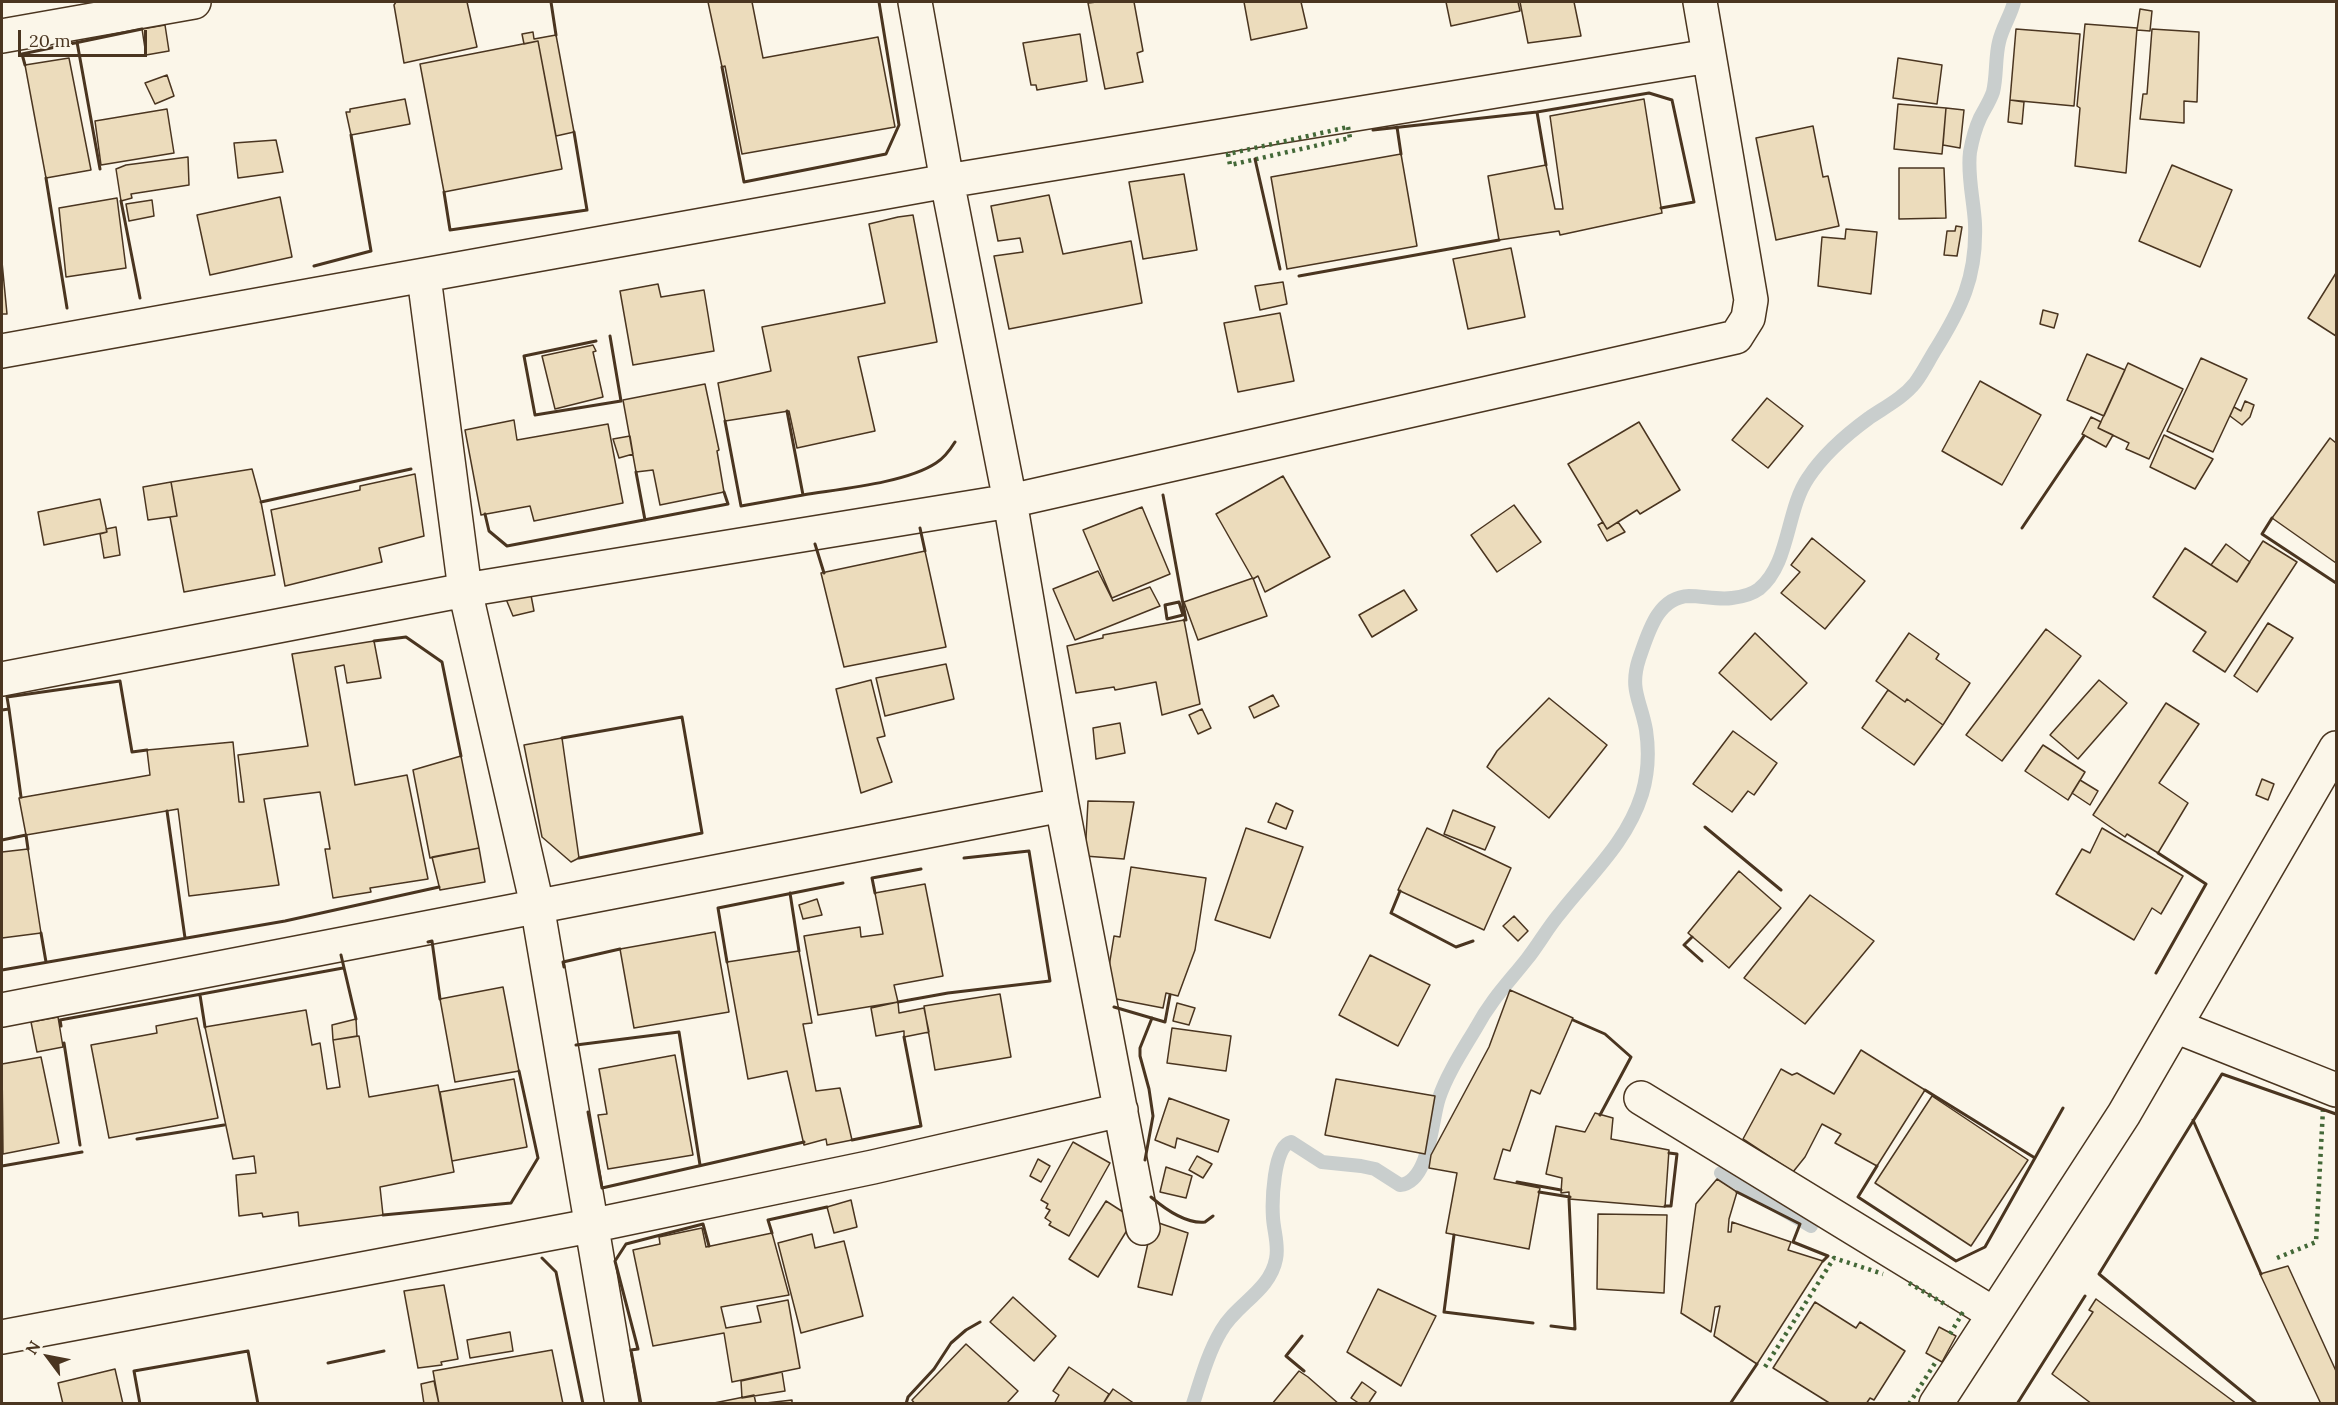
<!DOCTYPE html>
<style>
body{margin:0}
#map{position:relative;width:2338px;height:1405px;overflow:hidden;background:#fbf6e9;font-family:Lora,serif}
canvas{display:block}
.frame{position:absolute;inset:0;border:3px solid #4a3520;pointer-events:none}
.north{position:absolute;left:18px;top:1327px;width:60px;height:60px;-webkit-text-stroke:4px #fbf6e9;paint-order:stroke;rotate:302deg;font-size:16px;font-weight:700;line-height:24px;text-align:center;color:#4a3520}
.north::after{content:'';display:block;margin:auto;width:21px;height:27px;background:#4a3520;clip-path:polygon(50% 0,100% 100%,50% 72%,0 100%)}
.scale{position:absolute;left:18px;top:30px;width:129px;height:27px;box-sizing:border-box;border:3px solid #4a3520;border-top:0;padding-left:8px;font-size:18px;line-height:21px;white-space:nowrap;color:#4a3520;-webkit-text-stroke:4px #fbf6e9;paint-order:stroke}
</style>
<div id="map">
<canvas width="2338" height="1405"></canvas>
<div class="frame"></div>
<div class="north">N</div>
<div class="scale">20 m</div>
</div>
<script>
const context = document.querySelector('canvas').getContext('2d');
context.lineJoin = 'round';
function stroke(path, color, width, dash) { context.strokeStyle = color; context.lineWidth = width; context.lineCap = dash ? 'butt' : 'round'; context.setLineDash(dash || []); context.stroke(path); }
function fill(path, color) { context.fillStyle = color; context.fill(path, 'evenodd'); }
stroke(new Path2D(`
 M1721,1173l90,53
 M1193,1404c8,-25 15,-51 28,-73 15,-27 49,-40 55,-72 3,-13 -2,-27 -3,-41 -1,-15 0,-72 18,-76l31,20 39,4 14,3 25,16c30,-3 31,-64 39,-87 8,-24 24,-48 37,-70 15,-28 32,-45 51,-69 12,-15 21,-32 34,-47 30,-38 66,-70 81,-118 6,-20 7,-44 4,-64 -5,-29 -17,-40 -7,-71 9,-25 18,-62 50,-63 14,0 29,4 43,2 10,-1 19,-3 27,-9 31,-25 27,-79 49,-111 15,-23 39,-44 61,-60 16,-11 34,-20 46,-35 7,-9 13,-21 19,-31 27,-43 43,-75 41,-128 -1,-23 -8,-48 -5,-72 2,-11 5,-23 10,-34 4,-8 10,-17 13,-26 4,-16 2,-34 6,-50 3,-14 12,-27 15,-40`), '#c9cecd', 14);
const building = new Path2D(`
 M396,2h71l10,45 -73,16 -10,-58z
 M708,2h44l11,56 115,-21 17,90 -153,27 -17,-88 -3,1z
 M1097,2h37l9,49 -6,2 6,29 -38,7 -17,-86z
 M1244,2h57l6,26 -56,12z
 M1446,2h72l2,9 -69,15z
 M1520,2h54l7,34 -53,7z
 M2140,9l12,2 -2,20 -13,-1z
 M2085,24l52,4 -11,145 -51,-7 5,-58 -3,-2z
 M165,25l4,26 -23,4 -4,-26z
 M2016,29l64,5 -6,72 -64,-6z
 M2152,29l47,3 -2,70 -13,-1v22l-44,-4 3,-25h4z
 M533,32l1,7 22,-4 18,97 -18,4 -18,-95 -14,3 -2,-10z
 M1080,34l7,47 -50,9 -1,-5h-5l-8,-42z
 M538,41l24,128 -118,23 -24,-128z
 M69,58l22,112 -45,8 -21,-113z
 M1898,58l44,7 -5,39 -44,-6z
 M167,75l7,21 -19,8 -10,-21z
 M405,99l5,25 -59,11 -5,-23h4v-3z
 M1644,99l18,114 -102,22 -1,-4 -60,9 -11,-64 58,-11 9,44h8l-13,-93z
 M2010,100l14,2 -2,22 -14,-2z
 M1898,104l48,4 -4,46 -48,-5z
 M1946,108l18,2 -4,38 -17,-3z
 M167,109l7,44 -73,12 -6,-44z
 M1813,126l10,51 5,-1 11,50 -63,14 -20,-102z
 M276,140l7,32 -45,6 -4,-35z
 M1401,154l16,92 -130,23 -16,-92z
 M188,157l1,28 -58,9 1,4 -11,3 -5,-32 10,-4z
 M2172,165l60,25 -32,77 -61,-26z
 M1899,168h45l2,50 -47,1z
 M1184,174l13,76 -54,9 -14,-77z
 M1049,195l14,59 68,-13 11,62 -133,26 -15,-73 29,-4 -3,-14 -22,3 -7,-35z
 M280,197l12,60 -82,18 -13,-60z
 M117,198l9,70 -60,9 -7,-69z
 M152,200l2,16 -25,5 -3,-17z
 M913,215l24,127 -79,15 17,74 -78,17 -8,-37 -64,10 -7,-38 53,-12 -9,-44 123,-24 -16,-79 29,-7z
 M1956,226l6,1 -5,29 -13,-1 3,-24h8z
 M1846,229l31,3 -6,62 -53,-8 4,-49 23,2z
 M1511,248l14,69 -57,12 -15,-70z
 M2,262l5,52h-5z
 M2336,273v63l-28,-18z
 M1283,282l4,22 -27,6 -5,-24z
 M658,284l3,13 43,-7 10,61 -81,14 -13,-74z
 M2043,310l15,4 -4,14 -14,-4z
 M1280,313l14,68 -56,11 -14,-69z
 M593,345l3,6 -3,1 10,45 -48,12 -13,-53z
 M2087,354l38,16 -21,46 -37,-16z
 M2201,358l46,21 -34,73 -46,-21z
 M2128,363l55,26 -34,70 -23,-10 3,-6 -31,-15z
 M1980,381l61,34 -39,70 -60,-34z
 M705,384l14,66 -2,1 7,41 -64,13 -7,-35 -17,2 -13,-72z
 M1767,398l36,28 -35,42 -36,-28z
 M2245,401l9,4 -4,12 -8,8 -12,-9 4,-9 7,4z
 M2091,417l10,5 -3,6 15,7 -7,12 -24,-13z
 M514,420l3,20 91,-16 15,79 -89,18 -4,-15 -49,9 -16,-85z
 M1639,422l41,68 -40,24 -3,-4 -30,19 -39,-65z
 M2164,435l49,24 -18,30 -45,-22z
 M630,436l3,18 -14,4 -6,-19z
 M2330,438l6,5v120l-64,-45z
 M252,469l9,33 14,73 -91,17 -14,-75 7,-1 -6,-34z
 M415,474l9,62 -45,12 3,14 -97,24 -14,-76 89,-20v-4z
 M1283,476l47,81 -65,35 -7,-16 -5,3 -37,-65z
 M171,482l6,34 -29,4 -5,-33z
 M100,499l7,33 -63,13 -6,-33z
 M1514,505l27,37 -44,30 -26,-37z
 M1142,507l28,67 -58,24 -29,-68z
 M1603,522l4,7 11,-7 7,10 -18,9 -9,-16z
 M116,527l4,28 -16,3 -4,-24 7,-2 -1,-3z
 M1812,538l53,43 -40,48 -44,-36 19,-21 -9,-7z
 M2263,541l34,21 -72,110 -32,-21 13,-19 -53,-35 32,-49 52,34z
 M2226,544l24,18 -13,20 -26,-17z
 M925,551l21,96 -102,20 -23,-94z
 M1098,571l15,30 37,-14 10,19 -85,34 -22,-51z
 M1253,578l14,38 -69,24 -14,-38z
 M530,590l4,21 -21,5 -7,-17z
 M1404,590l13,20 -45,27 -13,-22z
 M1184,620l16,84 -38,11 -6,-33 -41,8 -1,-3 -38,6 -9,-47 36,-8v-3z
 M2268,623l25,15 -36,54 -23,-16z
 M2046,629l35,27 -79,105 -36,-26z
 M1755,633l52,50 -36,37 -52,-47z
 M1909,633l30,21 -3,5 34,24 -27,42 -36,-26 -2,3 -29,-21z
 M374,641l7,37 -34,5 -3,-18 -9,2 20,118 52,-10 21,104 -58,9 1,4 -38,6 -8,-49h5l-10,-57 -56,7 15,86 -90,11 -11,-87 -152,26 -7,-37 131,-23 -3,-25 86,-8 6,60h5l-6,-47 70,-9 -16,-92z
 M946,664l8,35 -69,17 -9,-38z
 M871,680l14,56 -8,2 15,44 -31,11 -25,-104z
 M2099,680l28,23 -49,56 -28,-24z
 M1888,690l17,12 2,-3 36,26 -29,40 -52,-37z
 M1273,695l6,11 -25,12 -5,-11z
 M1549,698l58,47 -58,73 -62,-51 10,-16z
 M2166,703l33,21 -40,59 29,20 -30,50 -31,-19 -2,3 -32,-22z
 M1202,709l9,19 -13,6 -9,-19z
 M1120,723l5,30 -29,6 -3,-31z
 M1733,731l44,32 -23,32 -6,-4 -16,21 -39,-28z
 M562,738l17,120 -8,4 -29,-25 -18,-92z
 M2043,745l42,27 -17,28 -43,-29z
 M461,756l18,92 -49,10 -17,-88z
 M2262,779l12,5 -6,16 -12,-5z
 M2080,780l18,11 -8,14 -18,-12z
 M1088,801l46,1 -10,57 -39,-3z
 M1276,803l17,8 -7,18 -18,-7z
 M1453,810l42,17 -10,23 -41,-16z
 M1246,828l57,19 -33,91 -55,-18z
 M1427,828l84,40 -27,62 -86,-40z
 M2102,828l81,48 -22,38 -9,-6 -18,32 -78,-46 26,-45 8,4z
 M479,848l6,34 -45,8 -8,-33z
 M28,849l13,84 -39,5v-86z
 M1131,867l75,11 -11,72 -17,46 -12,-3 -3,15 -52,-10 -5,-13 8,-49 6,1z
 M1739,871l42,37 -52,60 -41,-35z
 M925,884l18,92 -49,9 4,17 -80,13 -14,-79 56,-9 1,10 22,-3 -8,-41z
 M1810,895l64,46 -69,83 -61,-46z
 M817,899l5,16 -19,4 -4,-14z
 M1514,916l14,15 -10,10 -15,-15z
 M715,932l14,80 -95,16 -14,-79z
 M799,951l13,72 -9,1 13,67 24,-3 12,52 -25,5 -1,-6 -22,6 -17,-74 -39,8 -21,-117z
 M1370,955l60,30 -32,61 -59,-31z
 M503,987l16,84 -64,11 -15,-83z
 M1510,990l63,28 -33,76 -9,-4 -21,61 -7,-2 -9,30 46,9 -11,61 -83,-16 11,-60 -28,-5 2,-13 58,-108z
 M1000,994l11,63 -76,13 -11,-64z
 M898,1002l1,11 25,-5 5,24 -25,5v-6l-28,5 -5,-28z
 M1177,1003l18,5 -6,17 -16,-4z
 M306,1010l6,35 8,-2 7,46 13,-2 -7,-47 26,-4 10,61 69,-12 16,87 -74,15 3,28 -84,11 -1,-14 -35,5 -1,-4 -23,3 -3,-41 20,-2 -2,-17 -21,3 -28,-132z
 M58,1017l5,30 -26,5 -6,-30z
 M197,1018l21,100 -109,20 -18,-93 66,-12 -1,-7z
 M356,1019l1,17 -24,4 -1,-15z
 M1172,1028l59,8 -5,35 -59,-8z
 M1861,1050l64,40 -48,76 -42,-23 6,-9 -19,-10 -17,33 -12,15 -50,-33 38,-70 11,6 5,-2 37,21z
 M675,1055l18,100 -85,14 -10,-54 9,-1 -8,-45z
 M41,1057l18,86 -56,11 -1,-90z
 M514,1079l13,68 -75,14 -12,-69z
 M1336,1079l99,17 -10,58 -100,-19z
 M1932,1096l96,64 -57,86 -96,-63z
 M1169,1098l60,22 -11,32 -41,-14 -2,10 -20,-8z
 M1595,1113l18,5 -2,21 58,11 -4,57 -96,-8v-7l-8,1 1,-15 -16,-4 10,-48 29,6z
 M1073,1142l37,21 -41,73 -20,-11 2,-3 -6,-4 5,-8 -4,-2 2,-4 -7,-4z
 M1197,1156l15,8 -9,14 -14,-8z
 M1038,1159l12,7 -9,16 -11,-6z
 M1166,1167l26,9 -6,22 -26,-6z
 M1717,1179l20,13 -8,27 -1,13h3l1,-10 59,20 -3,8 35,11 -66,103 -43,-28 6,-30 -5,1 -4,25 -30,-19 15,-109z
 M851,1200l6,27 -23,6 -7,-26z
 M1106,1201l28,18 -36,58 -29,-18z
 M1598,1214l69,1 -3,78 -67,-4z
 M1153,1221l35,12 -16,62 -34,-8z
 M702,1228l4,19 66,-14 17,62 -68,12 5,21 35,-6 -4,-16 31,-6 12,68 -68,14 -8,-49 -71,13 -20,-96 27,-6 -1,-7z
 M812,1234l3,14 29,-7 19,75 -62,17 -23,-90z
 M2288,1266l48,105v33h-15l-61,-130z
 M444,1285l14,74 -17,3 1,3 -24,3 -14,-77z
 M1378,1289l58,27 -35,70 -54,-34z
 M1013,1297l43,39 -22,25 -44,-39z
 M2096,1299l141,105h-145l-40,-30 41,-62 -4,-2z
 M1815,1302l41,26 4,-6 45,29 -31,49 -4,-2 -4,6h-35l-58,-36z
 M1939,1327l17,9 -14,26 -16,-9z
 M510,1332l3,19 -43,7 -3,-18z
 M966,1344l52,47 -12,13h-91l-3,-4z
 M552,1350l11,54h-124l-6,-33z
 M1069,1367l40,27 -6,10h-49l5,-9 -6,-4z
 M115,1369l8,35h-60l-5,-21z
 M1299,1371l9,6 31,27h-67z
 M782,1372l3,19 -43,7 -1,-17z
 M434,1381l5,23h-15l-3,-20z
 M1362,1382l14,10 -8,12h-8l-9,-6z
 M1113,1389l22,15h-32z
 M754,1395l2,9h-47z
 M792,1400v4h-35z`);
fill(building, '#ecdcbc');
stroke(building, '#4a3520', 1.5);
const minor = new Path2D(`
 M915,2l32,179 63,320 52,304 81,423
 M2,36l192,-34
 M424,277l41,313 72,315 85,499
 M2,351l945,-170 762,-125
 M2,679l463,-89 545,-89 726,-164 12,-19 3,-18 -51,-298
 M2,1010l1060,-205
 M2175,1026l161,64
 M1641,1098l353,216
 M2,1337l588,-111 283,-59 248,-57
 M1936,1404l188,-290 212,-366`);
stroke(minor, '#4a3520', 36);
stroke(minor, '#fbf6e9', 33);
stroke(new Path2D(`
 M1348,127l2,11 -120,27 -2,-11z
 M2277,1258l39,-16 7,-133
 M1909,1283l39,23
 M1950,1334l12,-20 -4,-2
 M1765,1367l69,-109 49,16
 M1909,1404l28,-44`), '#436837', 4.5, [3, 4.5]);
stroke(new Path2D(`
 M551,2l5,33
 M77,42l23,127
 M25,65l-3,-11 120,-25
 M722,67l22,115 142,-28 13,-29 -20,-123
 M1537,112l9,53
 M1397,127l4,27
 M1373,130l164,-18 112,-19 23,7 22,102 -33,6
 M1255,159l25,110
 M46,178l21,130
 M444,192l6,38 137,-20 -13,-78
 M121,201l19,97
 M314,266l57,-15 -20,-116
 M1299,276l200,-36
 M596,341l-72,15 11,59 86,-14 -11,-65
 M725,421l16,85 62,-11 -16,-84
 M636,472l9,48
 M803,495c36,-6 103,-12 133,-32 8,-5 14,-13 19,-21
 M1163,495l23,125h-2
 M261,502l150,-33
 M485,514l4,17 18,15 221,-42 -4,-12
 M2272,518l-10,16 74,49
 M920,528l5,23
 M2022,528l62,-92
 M815,544l9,29
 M1179,602l4,13 -16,4 -2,-14z
 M374,641l32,-4 36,25 19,94
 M9,709l-2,-12 113,-16 12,71 15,-2
 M2,710l7,-1 12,88
 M562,738l120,-21 20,116 -123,25
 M167,811l18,127
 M1705,827l76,63
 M2,840l24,-5 2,14
 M1400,891l-9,22 65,34 17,-6
 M790,893l9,58
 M875,893l-3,-15 49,-9
 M41,933l5,29
 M1692,937l-8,8 18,16
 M428,942l4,-1 8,58
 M341,955l15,64
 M727,962l-9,-54 125,-25
 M564,967l-1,-5 57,-13
 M2,970l283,-49 154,-34
 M2156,973l50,-89 -48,-31
 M200,995l5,32
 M898,1002l50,-9 102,-12 -21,-130 -65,7
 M1114,1007l51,15 5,-27
 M1573,1020l32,14 26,23 -31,58
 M61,1026l-1,-6 283,-52
 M64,1043l16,102
 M576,1045l103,-13 21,133
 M1925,1090l110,68
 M588,1112l14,76 202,-46
 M2193,1120l68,154
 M137,1139l87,-14
 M852,1140l69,-14 -17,-89
 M1145,1160l8,-44 -4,-27 -9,-33v-8l12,-30
 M2,1166l80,-14
 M1877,1166l-19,31 98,64 29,-14 78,-139
 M1517,1182l44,8
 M1539,1192l31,5
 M1737,1192l63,32 -7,18 35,14 -5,5
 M1151,1197c14,12 36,27 54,25l8,-6
 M1665,1206h6l6,-52 -8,-1
 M383,1215l128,-12 27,-45 -19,-87
 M772,1233l-4,-13 59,-13
 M1454,1235l-10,77 89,11
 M542,1258l14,14 27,132
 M1551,1326l24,3 -6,-130
 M1302,1336l-16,20 18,15
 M328,1363l56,-12
 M140,1404l-6,-33 114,-20 10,53
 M641,1404l-10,-54 7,-1 -23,-88 11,-17 77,-20 6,22
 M906,1404l2,-7 26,-28 17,-26 15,-13 14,-8
 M1730,1404l27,-40
 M2017,1404l68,-108
 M2257,1404l-158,-130 123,-200 114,40`), '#4a3520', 3);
</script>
